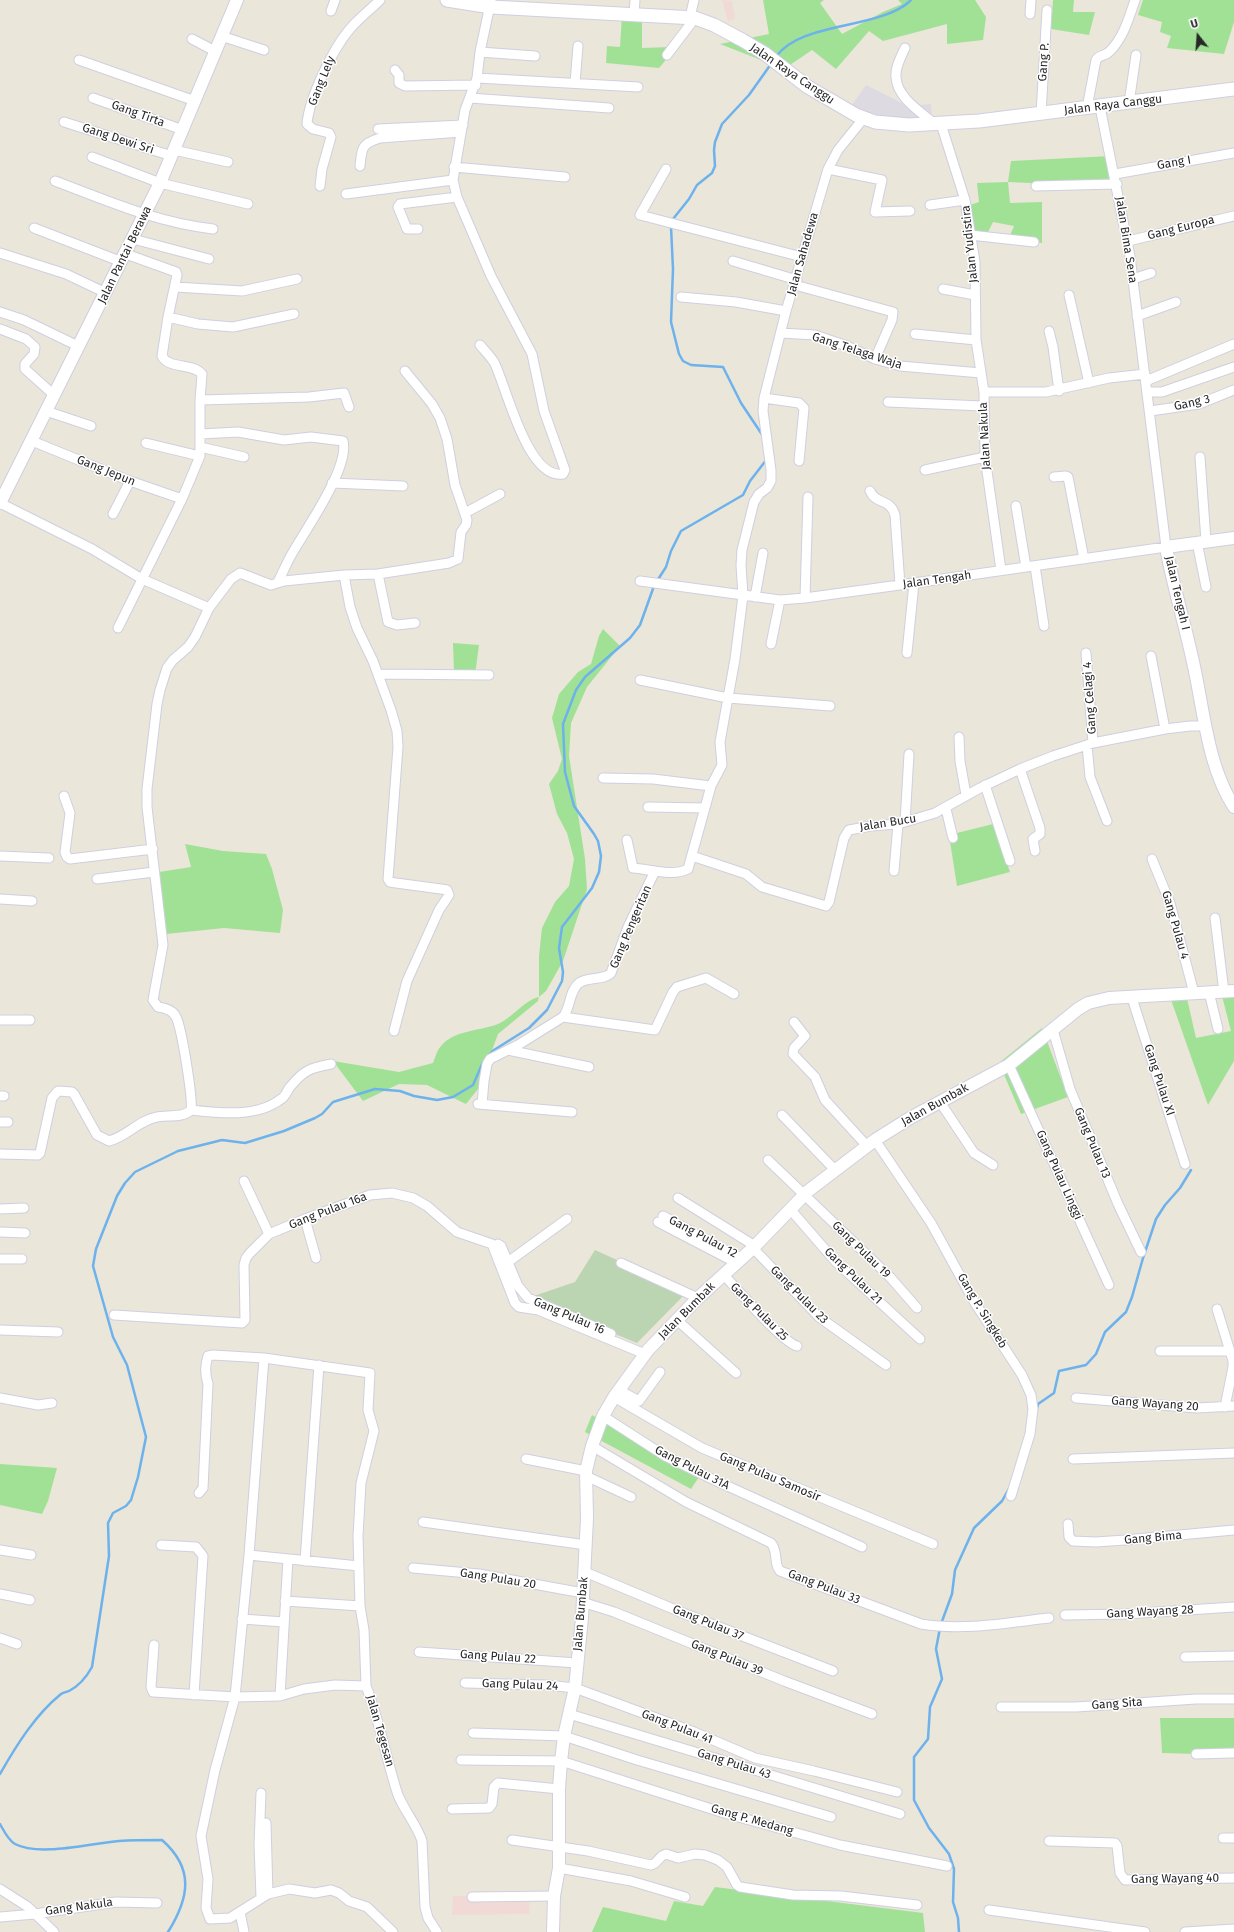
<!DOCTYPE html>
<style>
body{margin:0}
#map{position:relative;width:1234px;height:1932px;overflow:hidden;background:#eae6d9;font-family:"Fira Sans",sans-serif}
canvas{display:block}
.north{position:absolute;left:1178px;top:16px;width:40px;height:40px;-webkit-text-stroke:3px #fff;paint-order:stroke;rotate:343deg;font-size:11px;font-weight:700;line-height:16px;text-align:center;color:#282828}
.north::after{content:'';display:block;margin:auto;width:14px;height:18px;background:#282828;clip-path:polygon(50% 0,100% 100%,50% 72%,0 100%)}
</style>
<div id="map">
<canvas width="1234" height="1932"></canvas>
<div class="north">U</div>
</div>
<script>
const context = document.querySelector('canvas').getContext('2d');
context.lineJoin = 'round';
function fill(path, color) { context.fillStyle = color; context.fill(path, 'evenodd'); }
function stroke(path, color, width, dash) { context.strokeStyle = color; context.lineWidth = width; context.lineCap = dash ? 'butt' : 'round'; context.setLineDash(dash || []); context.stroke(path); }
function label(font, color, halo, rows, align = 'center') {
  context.font = font + ' "Fira Sans",sans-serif'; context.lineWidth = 3; context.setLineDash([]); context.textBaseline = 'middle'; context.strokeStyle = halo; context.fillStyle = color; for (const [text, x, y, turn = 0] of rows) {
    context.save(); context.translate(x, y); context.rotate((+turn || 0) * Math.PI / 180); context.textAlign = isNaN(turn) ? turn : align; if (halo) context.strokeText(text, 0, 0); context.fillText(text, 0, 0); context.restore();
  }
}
fill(new Path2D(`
 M866,85l42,21 23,-2 1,26 -87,-15z`), '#dedae2');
fill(new Path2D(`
 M722,0l10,1 3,18 -7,2z
 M453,1896h77l-1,18 -77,1z`), '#f1dad6');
fill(new Path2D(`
 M763,0h61l-4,3 22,31 41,-22 19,-8 -4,-4h77l11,17 -3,23 -36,4v-20l-64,17 -14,-10 -33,38 -24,-19 -28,19 -64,-25 49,-10z
 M1053,0h21l-1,12h22l-6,23 -38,-6z
 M1143,0h91v22l-10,32 -57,-6 4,-12 -11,-4 2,-10 -24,-7z
 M642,15v33l28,-1 -1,9 -10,12 -53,-5 1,-17 13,1 2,-31z
 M1111,156l6,31 -109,-5 2,21 32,-1v41l-34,-3 6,-14 -21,-4 -7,14h-15l-1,-31 9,-3 -2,-19 31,-1 3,-21z
 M603,629l17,17 -33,41 -16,36 -2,33 16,103 2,30 -24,72 -17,30 -7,6 -1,4 -40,33 -20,55 -12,15 -39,-19 -28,-1 -36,17 -30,-40 66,11 34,-9c2,-5 4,-13 8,-17 13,-16 39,-15 57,-22 14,-6 28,-25 41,-27v-41l3,-28 13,-26 14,-16 5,-27 -7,-26 -10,-19 -8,-30 9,-13 4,-12 -10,-41 7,-24 19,-22 13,-8 8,-28z
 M453,643l26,2 -4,30 -21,-3z
 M993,824l17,48 -53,14 -8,-51z
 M185,844l38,7 43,3 6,15 11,41 -3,23 -56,-5 -58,6 -13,-61 38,-6z
 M1234,990v71l-26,44 -39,-111h17l10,44 35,-7 -10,-39z
 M1042,1028l26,69 -47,17 -22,-51z
 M592,1415l107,62 -8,12 -106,-57z
 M0,1464l57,4 -9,33 -6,13 -42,-9z
 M1160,1718h74v37l-72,-2z
 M715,1887l208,26 2,19h-333l11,-25 63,14 8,-20 29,5z`), '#a1e196');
fill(new Path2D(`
 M595,1250l92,42 -50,51 -109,-45 47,-16z`), '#bbd4b1');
stroke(new Path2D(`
 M776,57c24,-36 105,-27 135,-57
 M763,436l-22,-33 -18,-36 -32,-2 -8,-4 -4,-7 -8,-32 2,-53 -2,-42 2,-8 16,-20 8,-14 15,-12 3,-7 -1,-16 1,-8 7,-18 27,-29 22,-31
 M657,581l9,-14 5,-16 10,-20 62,-36 7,-14 17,-22
 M489,1055l5,-5 35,-22 18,-18 15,-29 1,-9 -4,-24 3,-21 30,-39 7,-16 2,-16 -3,-15 -4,-7 -20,-28 -9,-34 -2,-48 13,-34 9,-13 45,-39 10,-13 14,-39
 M1037,1408l1,-4 16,-11 5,-22 27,-6 10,-11 9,-22 21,-20 6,-15 11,-39 13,-39 9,-14 15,-17 11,-18
 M941,1624l11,-30 3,-24 19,-42 28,-27 9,-16
 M940,1628l-4,21 6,30 -12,28 -2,32 -14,18v43l15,28 20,26 5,15 -1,33 5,16 1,14
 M0,1774c16,-28 35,-59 61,-80 3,-2 6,-2 8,-3 10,-5 18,-15 23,-24l17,-111 -1,-33 5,-10 13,-7 5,-6 7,-23 8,-40 -19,-72 -14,-28 -20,-71 3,-17 21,-53 8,-13 10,-11 43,-21 44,-11 23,3 39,-12 31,-13 7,-4 11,-12 42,-13 25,2 14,5 23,4 16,-3 20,-12 10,-23
 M0,1824c4,7 8,16 15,20 25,13 76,-1 104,-3 14,-1 29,-1 43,-1 33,29 27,58 6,92`), '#6db2ec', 2.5);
const minor = new Path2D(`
 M331,11l4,-11
 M634,14l1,-14
 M1030,14l1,-14
 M690,17l4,-17
 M221,36l43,14
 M192,39l23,12
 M905,48c-4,9 -10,19 -9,29 1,21 25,35 39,47
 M480,52l55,4
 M667,55l28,-37
 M79,60l116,41
 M395,70l4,5v8l6,3 71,-1
 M477,78l161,9
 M575,83l3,-37
 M93,98l90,32
 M470,98l139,10
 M1129,103l7,-48
 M1087,108l9,-48c3,-5 9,-4 13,-8 14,-13 20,-34 26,-52
 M1041,114l6,-104
 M64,122l108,34
 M941,124l24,76 10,62 1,78 8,52 1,65 16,113
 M378,129l85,-4
 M174,150l54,12
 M92,157l68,26 88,21
 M360,166c2,-18 1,-22 20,-28l81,-6
 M454,167l111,10
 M666,169l-26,46 162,42
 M828,169l54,11 -7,32 35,-1
 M1115,174l119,-21
 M55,181c53,20 100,41 158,48
 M320,186l2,-17 9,-32 -2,-4 -16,-4 -6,-5c2,-26 26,-75 42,-94 9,-11 21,-20 31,-30
 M1036,186l81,-2
 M346,194l107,-14
 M930,205l35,-5
 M34,228l88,34
 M418,229h-11l-9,-22 2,-3 57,-7
 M970,235l64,7
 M133,239l76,20
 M1128,241l106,-25
 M0,253l66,21 40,19
 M733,261l64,19
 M1133,279l18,-6
 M795,285l98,27 -1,8 -17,39
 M175,287l67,4 55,-12
 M943,289l32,6
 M1069,295l20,88
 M681,297l55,5 50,9
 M0,312l24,8 54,26
 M1137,316l39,-14
 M168,317l30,7 35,3 61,-13
 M0,329l26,10 9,8 -1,7 -9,10v5l29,26
 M1049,331l4,16 6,44
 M781,333l34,2 32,11 28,13 25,7 81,7
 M915,334l61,6
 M480,345c5,6 10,11 14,17 12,23 33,118 69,112l2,-4 -21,-59 -12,-57 -41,-78 -34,-79 -4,-17 12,-70 12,-32 3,-26 11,-52
 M1146,381l88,-37
 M984,392h62l63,-14 36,-4
 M1147,392h15l72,-25
 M764,398l35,5 5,5 -5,53
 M200,400l109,-3 35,-4 5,14
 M888,402l95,4
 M46,411l45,15
 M1150,411l49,-7 35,-14
 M200,434l38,-2 46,8 27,-3 32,4c7,26 -37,88 -50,111 -6,10 -10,20 -15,30
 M32,441l98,40 52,18
 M146,443l54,13
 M200,447l44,10
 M1200,457l6,84
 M925,470l60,-13
 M1054,477l12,-1 2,1 16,82
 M332,483l71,3
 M870,491c6,14 20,7 25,24l5,70
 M0,503l92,46 50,30 67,29
 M1016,506l10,61
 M465,513l35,-19
 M113,514l17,-33
 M1197,542l9,45
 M1035,566l9,60
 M378,574l10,48 9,3 18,-2
 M344,575l6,32 7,21 16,33 18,49 6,21 1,16 -10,132 2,3 6,1 45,6 6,1 2,5 -10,15 -32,71 -13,50
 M640,581l140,19 25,-2 109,-15 252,-36 -36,-291 -30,-149
 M755,597l8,-44
 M805,598l3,-101
 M118,628l64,-129 18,-43v-56l2,-26c-9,-11 -34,-5 -40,-18l6,-39 9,-42 -1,-3 -50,-18
 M771,644l9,-44
 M907,653l7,-70
 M1086,653l7,90
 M1151,656l14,73
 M379,674l110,1
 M640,680l88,18 102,8
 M959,737l1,24 6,34
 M1087,745l3,32 17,44
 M1020,769l20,59v6l-7,5 2,12
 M603,778l50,1 58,7
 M985,785l25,76
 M64,796l6,17 -5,39 2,5 3,2 83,-10
 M648,807l57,1
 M946,809l7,29
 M905,822l4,-68
 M627,840l6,28c16,1 40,9 55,1l23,-83 11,-21 -2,-23 15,-83 8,-63 -2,-31 1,-15 12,-48 5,-8 8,-6 4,-7v-11l-8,-59 1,-13 22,-87 42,-142 10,-19 25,-31
 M0,856l49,2
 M692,856l54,18 16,13 64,19 3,-4 15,-64 5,-8 22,-4 27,-2 37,-11 45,-25 40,-19 33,-13 40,-13 72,-14 25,-3h15
 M1152,859l18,44 24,90
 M894,871l4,-47
 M97,879l57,-7
 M0,899l32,2
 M1215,918l9,74
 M1209,992l9,37
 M1132,998l53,166
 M563,1017l92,13 18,-38 4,-5 29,-9 28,16
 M0,1020h30
 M794,1022l11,14 -11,12 -1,6 22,23 10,23 42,46
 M1053,1030l17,59 48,115 23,48
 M508,1050l81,17
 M1009,1065l100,220
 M0,1096h4
 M940,1102l34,51 19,12
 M478,1104l94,8
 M482,1104l2,-23 3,-17 3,-5 28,-14 45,-28c8,-10 6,-26 16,-34 10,-7 24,-2 32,-10l17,-46 27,-56
 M191,1110c2,-11 -9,-81 -15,-93 -3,-7 -11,-9 -18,-10l-5,-7 10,-55 -16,-138v-18l10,-85 3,-14 7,-22 6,-8 15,-13 7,-10 14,-29 22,-29 9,-6 31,12 13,-4 60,-6 34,-1 71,-11 9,-4 3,-27 5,-7 1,-5 -12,-35 -8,-46 -7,-21 -8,-14 -27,-33
 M191,1110c27,3 66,8 90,-11 4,-2 6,-8 9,-12 14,-17 20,-19 41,-23
 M782,1115l53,55
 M0,1122h8
 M875,1140l56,83 44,80 47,72 9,20 2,14 -3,25 -19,62
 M0,1154l38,1 2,-2 12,-55 6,-7 14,1 2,2 23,41 12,6c17,-4 30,-21 48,-24 9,-2 27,1 34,-7
 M768,1160l122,117 27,31
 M244,1181l25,53
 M678,1198l77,48
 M0,1209l24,-1
 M790,1209l46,53 84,77
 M663,1216l79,43
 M305,1219l11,39
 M658,1222l73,38
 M0,1232l25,1
 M498,1244l3,2 17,40 10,12 83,36
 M753,1248l66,69 67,48
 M0,1259h22
 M508,1262l59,-43
 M621,1263l77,35
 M724,1275c13,14 58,67 73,71
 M1217,1309l16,52v6l-8,40
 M114,1315l128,8 3,-3 -1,-55 2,-7 4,-5 19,-19 36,-15 65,-24 22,-2 21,5 14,8 30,26 35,12 23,59 4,4 19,3 107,44
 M677,1320l59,53
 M0,1330l58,2
 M1160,1351h69
 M264,1358l-15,197 -14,142 -20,73 -14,66 7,43 -2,29 4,11 20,-1 38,-24 21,-5 26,4 16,-3 8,3 10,8 18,6 26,25
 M619,1390l20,11 21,-29
 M614,1397l88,51 231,96
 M0,1398l38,7 14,-2
 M1076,1398l121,10 37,-2
 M603,1416l62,40 47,23 150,68
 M592,1446l94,56 85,41c8,9 2,21 9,28l141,53c43,7 85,-1 128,-6
 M526,1459l60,12
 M1073,1459l161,-6
 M586,1476l45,21
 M199,1493l4,-5 5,-104c-3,-9 -3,-19 0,-28l5,-1 51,3 106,15 -2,37 6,21 -13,52 -3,53 2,70 4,24 2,56
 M423,1522l163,23
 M1068,1524l1,13 4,4 23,1 29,-2 109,-10
 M161,1545l35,2 7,9 -9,139
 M0,1550l31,5
 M249,1555l110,11
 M305,1561l14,-196
 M413,1568l66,6 104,19
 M585,1572l98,41 150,58
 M0,1594l30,6
 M285,1601l75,5
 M582,1602l32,10 170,69 88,33
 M1065,1615l61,-1 108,-7
 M242,1619l42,3
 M0,1638l17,6
 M154,1645l-3,42 2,5 82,5 45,-1 24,-7 31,-4 31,1c14,35 20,73 32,109 7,17 19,30 24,46l3,66 3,11 9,14
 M419,1652l158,11
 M1185,1657l49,-1
 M465,1683l82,2 28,3 119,44 61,26 59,13 83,21
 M280,1696l8,-137
 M1001,1707h75l120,-8h38
 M569,1714l331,100
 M473,1733l91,3 73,24 194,57
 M1196,1754l38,-1
 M461,1760l100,1 163,52 116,32 107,21
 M261,1793l-2,52 2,52
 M452,1809l37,-1 3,-4 2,-17 4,-4 61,6
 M266,1823l2,71
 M1223,1838h11
 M512,1840l76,11 63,14c7,-1 7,-9 15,-11l12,4 17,-4 10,1 13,5 9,7 10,18 3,2 53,8 48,1 76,9
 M1049,1841l66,2 2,3 3,27 5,7 109,-2
 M559,1868l72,13 54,16
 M0,1889l28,18 26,25
 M472,1897l82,-1
 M989,1910l156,22
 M240,1912l4,20
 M0,1917l35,-3 81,-12 41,1
 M1185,1932l49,-3`);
const tertiary = new Path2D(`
 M0,503l160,-320 77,-183
 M1234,538l-68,9c7,39 19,77 27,115 11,48 14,103 41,145
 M553,1932l1,-36 5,-28v-79l2,-28 3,-25 11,-48 7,-70 5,-100 -1,-47 6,-25 11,-30 11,-19 34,-47 50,-52 55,-50 55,-57 67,-51 35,-22 99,-53 69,-56 10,-6 21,-5 125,-7`);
const secondary = new Path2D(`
 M447,0l44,7 204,11 19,7 28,15 22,13 44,34 48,28 19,7 34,3 70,-4 255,-32`);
stroke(minor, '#cfcfe1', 11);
stroke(tertiary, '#cfcfe1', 14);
stroke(secondary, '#cfcfe1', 15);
stroke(minor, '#fff', 9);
stroke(tertiary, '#fff', 12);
stroke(secondary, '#fff', 13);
label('12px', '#282828', '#fff', [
 ["Gang P.",1044,62,-86],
 ["Jalan Raya Canggu",792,74,34],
 ["Gang Lely",322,81,-68],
 ["Jalan Raya Canggu",1113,105,-7],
 ["Gang Tirta",138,114,20],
 ["Gang Dewi Sri",118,139,18],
 ["Gang I",1174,163,-10],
 ["Gang Europa",1181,228,-14],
 ["Jalan Bima Sena",1126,240,81],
 ["Jalan Yudistira",970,244,-96],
 ["Jalan Sahadewa",803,254,-74],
 ["Jalan Pantai Berawa",125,255,-64],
 ["Gang Telaga Waja",857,351,18],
 ["Gang 3",1192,403,-13],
 ["Jalan Nakula",985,436,-93],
 ["Gang Jepun",106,471,22],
 ["Jalan Tengah",937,580,-8],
 ["Jalan Tengah I",1177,593,77],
 ["Gang Celagi 4",1090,698,-94],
 ["Jalan Bucu",888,823,-9],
 ["Gang Pulau 4",1175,925,74],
 ["Gang Pengeritan",631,927,-67],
 ["Gang Pulau XI",1159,1080,72],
 ["Jalan Bumbak",935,1105,-29],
 ["Gang Pulau 13",1092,1143,67],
 ["Gang Pulau Linggi",1059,1175,66],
 ["Gang Pulau 16a",328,1211,-21],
 ["Gang Pulau 12",703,1237,28],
 ["Gang Pulau 19",861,1250,44],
 ["Gang Pulau 21",853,1276,44],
 ["Gang Pulau 23",799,1295,45],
 ["Jalan Bumbak",687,1311,-45],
 ["Gang P. Singkeb",982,1311,59],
 ["Gang Pulau 25",759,1312,45],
 ["Gang Pulau 16",569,1316,23],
 ["Gang Wayang 20",1155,1404,4],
 ["Gang Pulau 31A",692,1468,27],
 ["Gang Pulau Samosir",770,1477,23],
 ["Gang Bima",1153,1538,-5],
 ["Gang Pulau 20",498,1579,9],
 ["Gang Pulau 33",824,1587,21],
 ["Gang Wayang 28",1150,1612,-3],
 ["Jalan Bumbak",581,1614,-85],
 ["Gang Pulau 37",708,1623,22],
 ["Gang Pulau 22",498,1657,4],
 ["Gang Pulau 39",727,1658,22],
 ["Gang Pulau 24",520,1685,2],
 ["Gang Sita",1117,1704,-4],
 ["Gang Pulau 41",677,1727,21],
 ["Jalan Tegesan",380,1731,74],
 ["Gang Pulau 43",734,1764,17],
 ["Gang P. Medang",752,1820,16],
 ["Gang Wayang 40",1175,1879,-1],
 ["Gang Nakula",79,1907,-8]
]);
</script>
